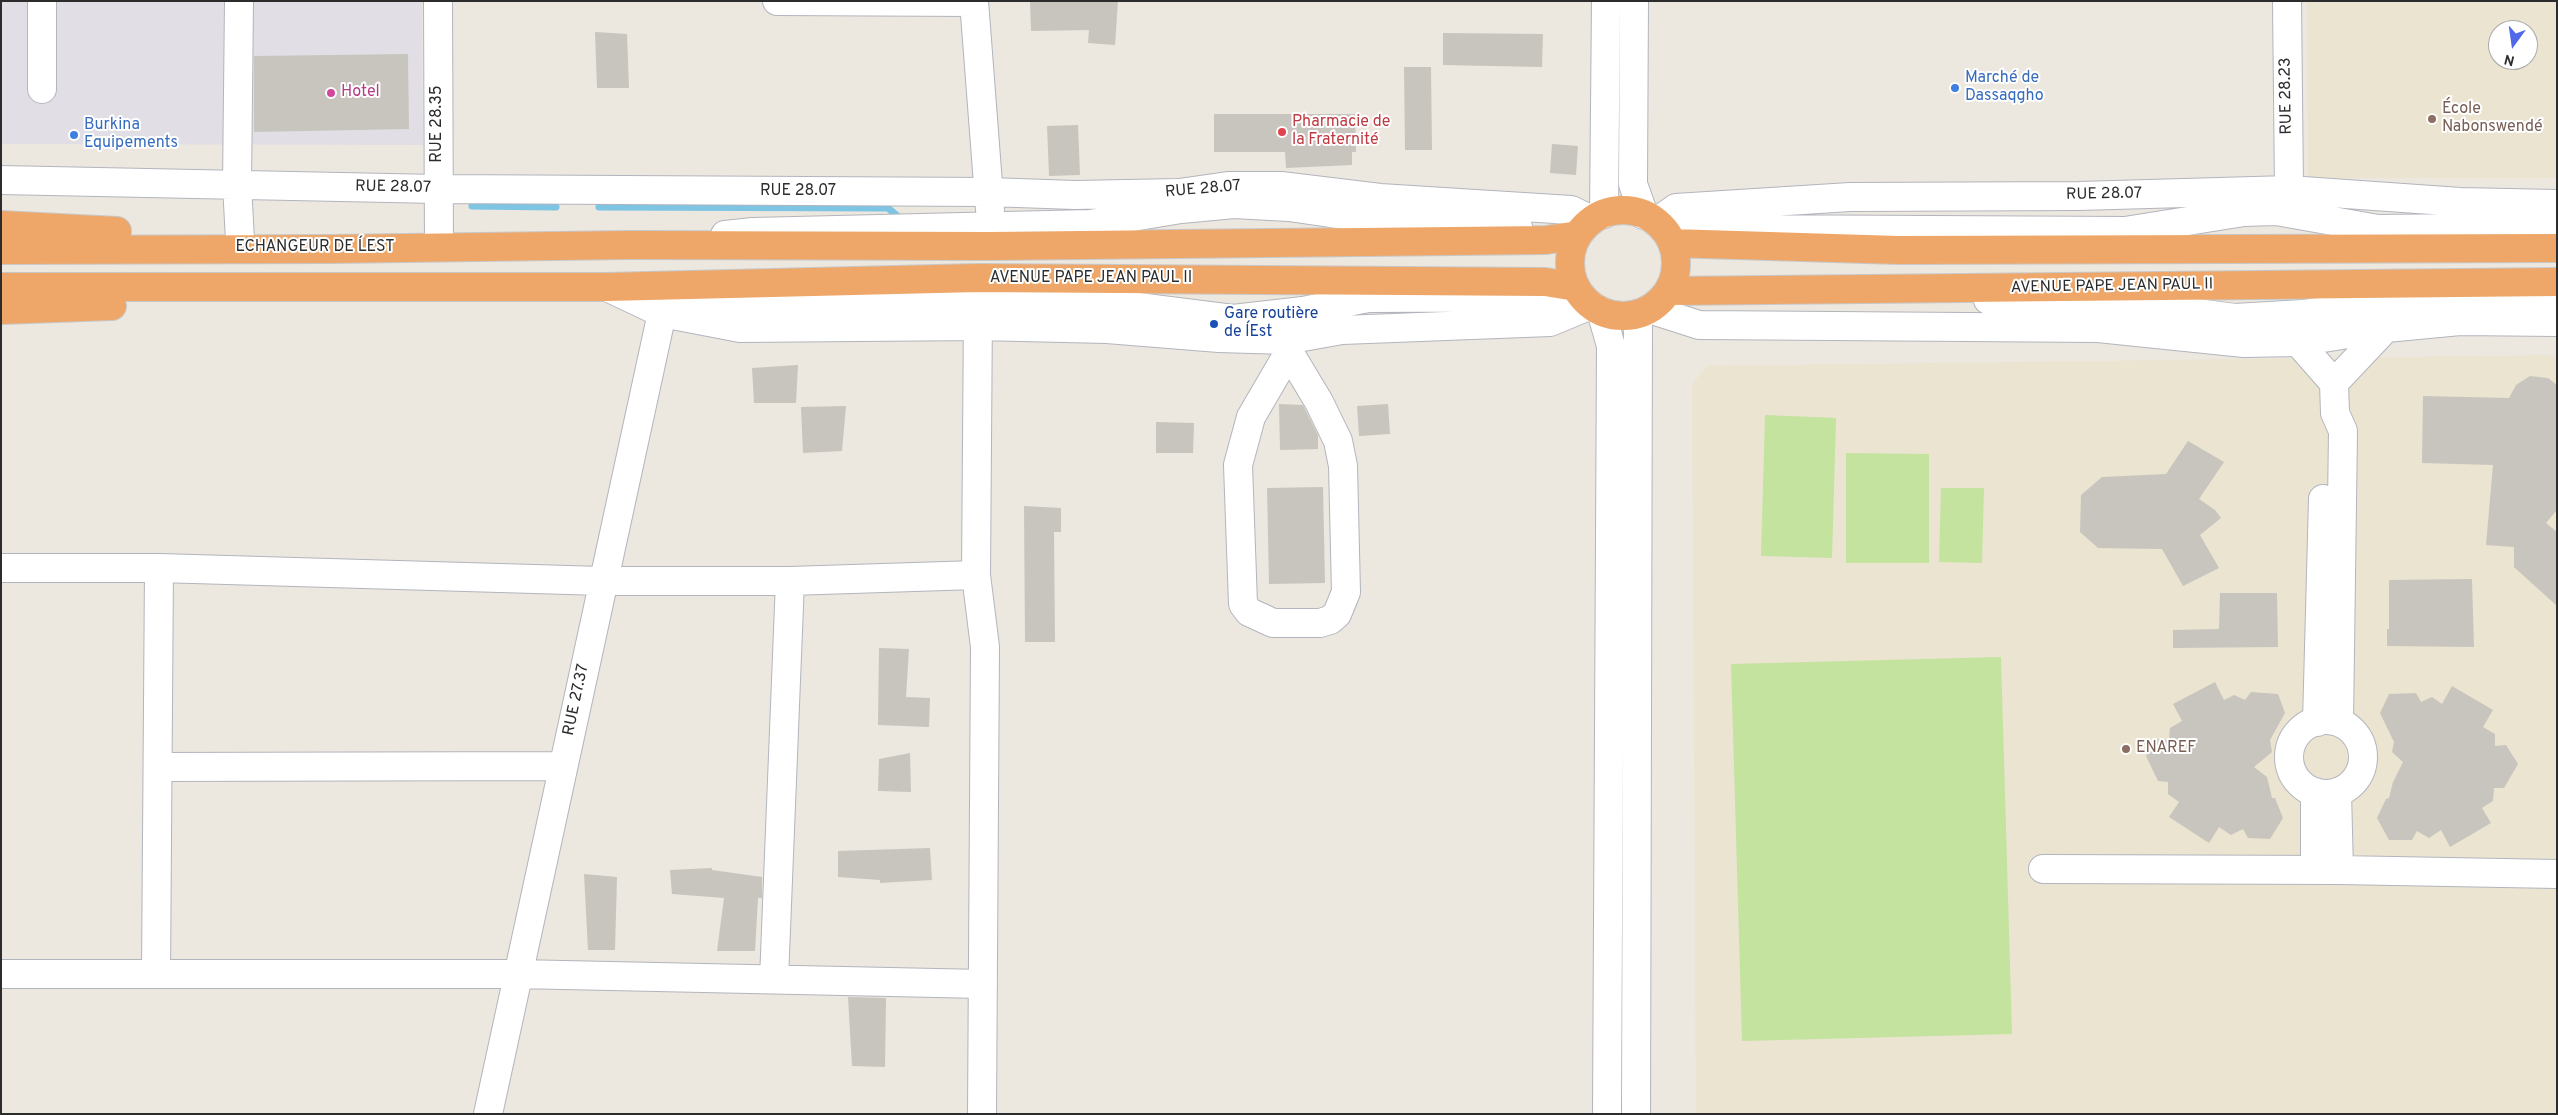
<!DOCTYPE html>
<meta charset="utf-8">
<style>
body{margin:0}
#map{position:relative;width:2558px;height:1115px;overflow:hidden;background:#ece7df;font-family:Overpass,sans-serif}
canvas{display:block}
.frame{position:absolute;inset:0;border:2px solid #2c2c2c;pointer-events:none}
.north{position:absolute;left:2488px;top:20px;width:50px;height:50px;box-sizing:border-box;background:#fff;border:1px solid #ababab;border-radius:50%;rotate:194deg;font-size:14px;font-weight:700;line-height:20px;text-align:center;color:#2c2c2c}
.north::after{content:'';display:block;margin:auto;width:18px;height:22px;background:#5168e8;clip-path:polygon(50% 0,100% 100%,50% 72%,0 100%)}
</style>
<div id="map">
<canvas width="2558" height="1115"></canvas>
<div class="frame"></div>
<div class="north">N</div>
</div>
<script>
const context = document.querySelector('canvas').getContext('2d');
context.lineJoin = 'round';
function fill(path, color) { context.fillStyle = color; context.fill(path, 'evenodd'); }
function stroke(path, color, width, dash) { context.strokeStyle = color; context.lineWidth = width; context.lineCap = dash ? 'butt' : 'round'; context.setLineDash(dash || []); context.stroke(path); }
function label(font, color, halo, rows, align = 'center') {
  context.font = font + ' Overpass,sans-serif'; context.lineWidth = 4; context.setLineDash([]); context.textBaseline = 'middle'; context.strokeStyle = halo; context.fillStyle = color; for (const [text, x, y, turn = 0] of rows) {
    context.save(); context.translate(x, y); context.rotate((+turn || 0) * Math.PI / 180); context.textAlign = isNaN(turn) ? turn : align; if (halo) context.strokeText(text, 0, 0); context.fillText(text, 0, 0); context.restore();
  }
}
fill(new Path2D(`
 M1,1h421l1,144 -422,-1z`), '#e1dfe5');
fill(new Path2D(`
 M2307,1h250v177h-249zM2498,30h30v30h-30z
 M2557,355v759h-861l-4,-730 15,-18z`), '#ebe4d1');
fill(new Path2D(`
 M1765,415l71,3 -4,140 -71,-2z
 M1846,453l83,1v109h-83z
 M1941,488h43l-2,75 -43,-1z
 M2001,657l11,377 -270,7 -11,-377z`), '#c3e39f');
stroke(new Path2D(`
 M472,206l84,1
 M599,207l289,1 15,13`), '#7ec4e3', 7);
fill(new Path2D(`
 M1030,1h88l-3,44 -27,-2 1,-13 -58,1z
 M595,32l32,2 2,54h-32z
 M1443,33l100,1 -1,33 -99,-2z
 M408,54l1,75 -155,3v-76z
 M1404,67h27l1,83h-27z
 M1214,114h141l1,38h-4v13l-66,3 -1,-16h-71z
 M1078,125l2,50 -31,1 -2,-50z
 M1552,144l26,2 -2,29 -26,-2z
 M798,365l-2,38h-42l-2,-35z
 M2530,376l18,2 9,7v125l-11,13 11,9v74l-43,-39v-20l-28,-2 7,-80 -71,-2 1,-67 86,2 7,-13z
 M1279,404l24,1 15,30v14l-38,1z
 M1388,404l2,30 -31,2 -2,-30z
 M846,406l-4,45 -39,2 -2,-46z
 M1156,422l38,1 -1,30h-37z
 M2188,441l36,21 -25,37 16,11 6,8 -21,17 19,33 -36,18 -21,-37 -64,-1 -18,-16 1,-37 21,-18 64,-3z
 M1323,487l2,96 -56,1 -2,-96z
 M1024,506l37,2v24h-7l1,110h-30z
 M2472,579l2,68 -87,-1v-17h2v-49z
 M2220,593h57l1,54 -105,1v-18l46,-1z
 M879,648l30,1 -3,48 24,1 -1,29 -51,-2z
 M2215,682l9,18 10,-5 11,5 6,-8 27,2 7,19 -15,27 2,12 -18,15 13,10 5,21h3l8,20 -13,21 -22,-1 -5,-9 -12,6 -12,-8 -10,16 -40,-26 10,-15 -11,-8v-12l-10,-1 -12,-25 12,-17 11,1 1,-12 12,-7 -9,-17z
 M2452,686l41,24 -10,17 12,7v12l11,-1 12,19 -14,24h-10l-1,13 -11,7 9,15 -41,24 -9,-17 -12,8 -12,-7 -5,9h-23l-12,-22 9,-19 3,-1 4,-16 10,-20 -11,-10 2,-10 -14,-29 9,-19 27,-1 5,9 11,-5 10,7z
 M910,753l1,39 -33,-1 1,-32z
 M930,848l2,32 -52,3v-3l-42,-3v-26z
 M712,868v2l50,7v21h-4l-3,53h-38l7,-53 -52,-4 -2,-24z
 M584,874l33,3 -2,73h-27z
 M848,997l38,1 -1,69 -33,-1z`), '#c8c5be');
const minor = new Path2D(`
 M42,1v88
 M239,1l-2,184 3,55
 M438,1l1,246
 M777,1l197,1
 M974,1l16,209
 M1634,1l-1,183 11,31
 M2287,1l2,189
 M1,180l437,9 551,3 86,3 104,-2 49,-7h53l99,12 191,12 21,10
 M1604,214l2,-213
 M1656,222l20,-14 174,-11 229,-1 210,-6 171,12 97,2
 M1662,222l72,7 391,2 119,-19 32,-1 102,18 179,-2
 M725,235l28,-3 337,-8 91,-15 53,-5 55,3 130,19 99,1
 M607,287l55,26 78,15 238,-2 129,3 112,9 67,2 56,-10 208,-8 41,-17
 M1988,300l140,4 107,14 68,-4 111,-16 143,-1
 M978,309l-2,266 9,72 -3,467
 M1649,309l50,16 399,3 146,15 54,-1 88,-14 74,-7 97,1
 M1601,311l10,35 -4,768
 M1286,340l3,12 30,50 19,39 5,25 3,126 -9,22 -7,6 -10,3h-47l-24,-11 -6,-8 -5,-139 13,-48 38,-65
 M2298,342l36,41 1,30 8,18 -4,291
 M2334,383l52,-55
 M1,568h158l443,13h188l186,-6
 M2289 757a37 37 0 1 1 74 0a37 37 0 1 1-74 0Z
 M2317,722l6,-223
 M158,767l405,-1
 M2337,792l2,78
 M2043,869l296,1 218,4
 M2315,870v-78
 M1,974h516l466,10
 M156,974l3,-406
 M774,979l16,-398
 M488,1114l174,-801v-27l50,15h378l143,18 70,-8 65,-13 214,-1
 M1636,1114l2,-800`);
const highway = new Path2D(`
 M1570 263a53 53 0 1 1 106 0a53 53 0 1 1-106 0Z
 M1,225l116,6
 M1672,243l226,7 659,-2
 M1,250l329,-1 299,-4 361,1 556,-6 32,-5
 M1,287h606l371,-9 567,4 31,5
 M1668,291l889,-9
 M1,310l111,-4`);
stroke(minor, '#b3b5be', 30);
stroke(highway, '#c8c8c8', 30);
stroke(minor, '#fff', 28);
stroke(highway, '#eea768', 28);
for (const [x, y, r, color] of [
 [1955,88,5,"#3f7fe0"],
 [331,93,5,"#d1479c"],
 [2432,119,5,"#8d6e63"],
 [1282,132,5,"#e0444e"],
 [74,135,5,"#3f7fe0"],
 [1214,324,5,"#1a4fb4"],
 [2126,749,5,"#8d6e63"]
]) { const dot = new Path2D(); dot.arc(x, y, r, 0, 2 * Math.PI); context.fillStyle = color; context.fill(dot); stroke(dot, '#fff', 2); }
label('16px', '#366cbe', '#fff', [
 ["Marché de",1965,79],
 ["Dassaqgho",1965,97],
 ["Burkina",84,126],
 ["Equipements",84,144]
], 'left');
label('16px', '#b23c85', '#fff', [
 ["Hotel",341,93]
], 'left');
label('16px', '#2c2c2c', '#fff', [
 ["RUE 28.23",2287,96,-91],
 ["RUE 28.35",438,124,-90],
 ["RUE 28.07",393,188,1],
 ["RUE 28.07",1203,190,-5],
 ["RUE 28.07",798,192],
 ["RUE 28.07",2104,195,-1],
 ["ECHANGEUR DE L´EST",315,248],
 ["AVENUE PAPE JEAN PAUL II",1091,279],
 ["AVENUE PAPE JEAN PAUL II",2112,287,-1],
 ["RUE 27.37",577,700,-78]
]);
label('16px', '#785e54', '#fff', [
 ["École",2442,110],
 ["Nabonswendé",2442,128],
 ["ENAREF",2136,749]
], 'left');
label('16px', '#be3a42', '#fff', [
 ["Pharmacie de",1292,123],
 ["la Fraternité",1292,141]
], 'left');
label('16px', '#164399', '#fff', [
 ["Gare routière",1224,315],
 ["de l´Est",1224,333]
], 'left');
</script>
